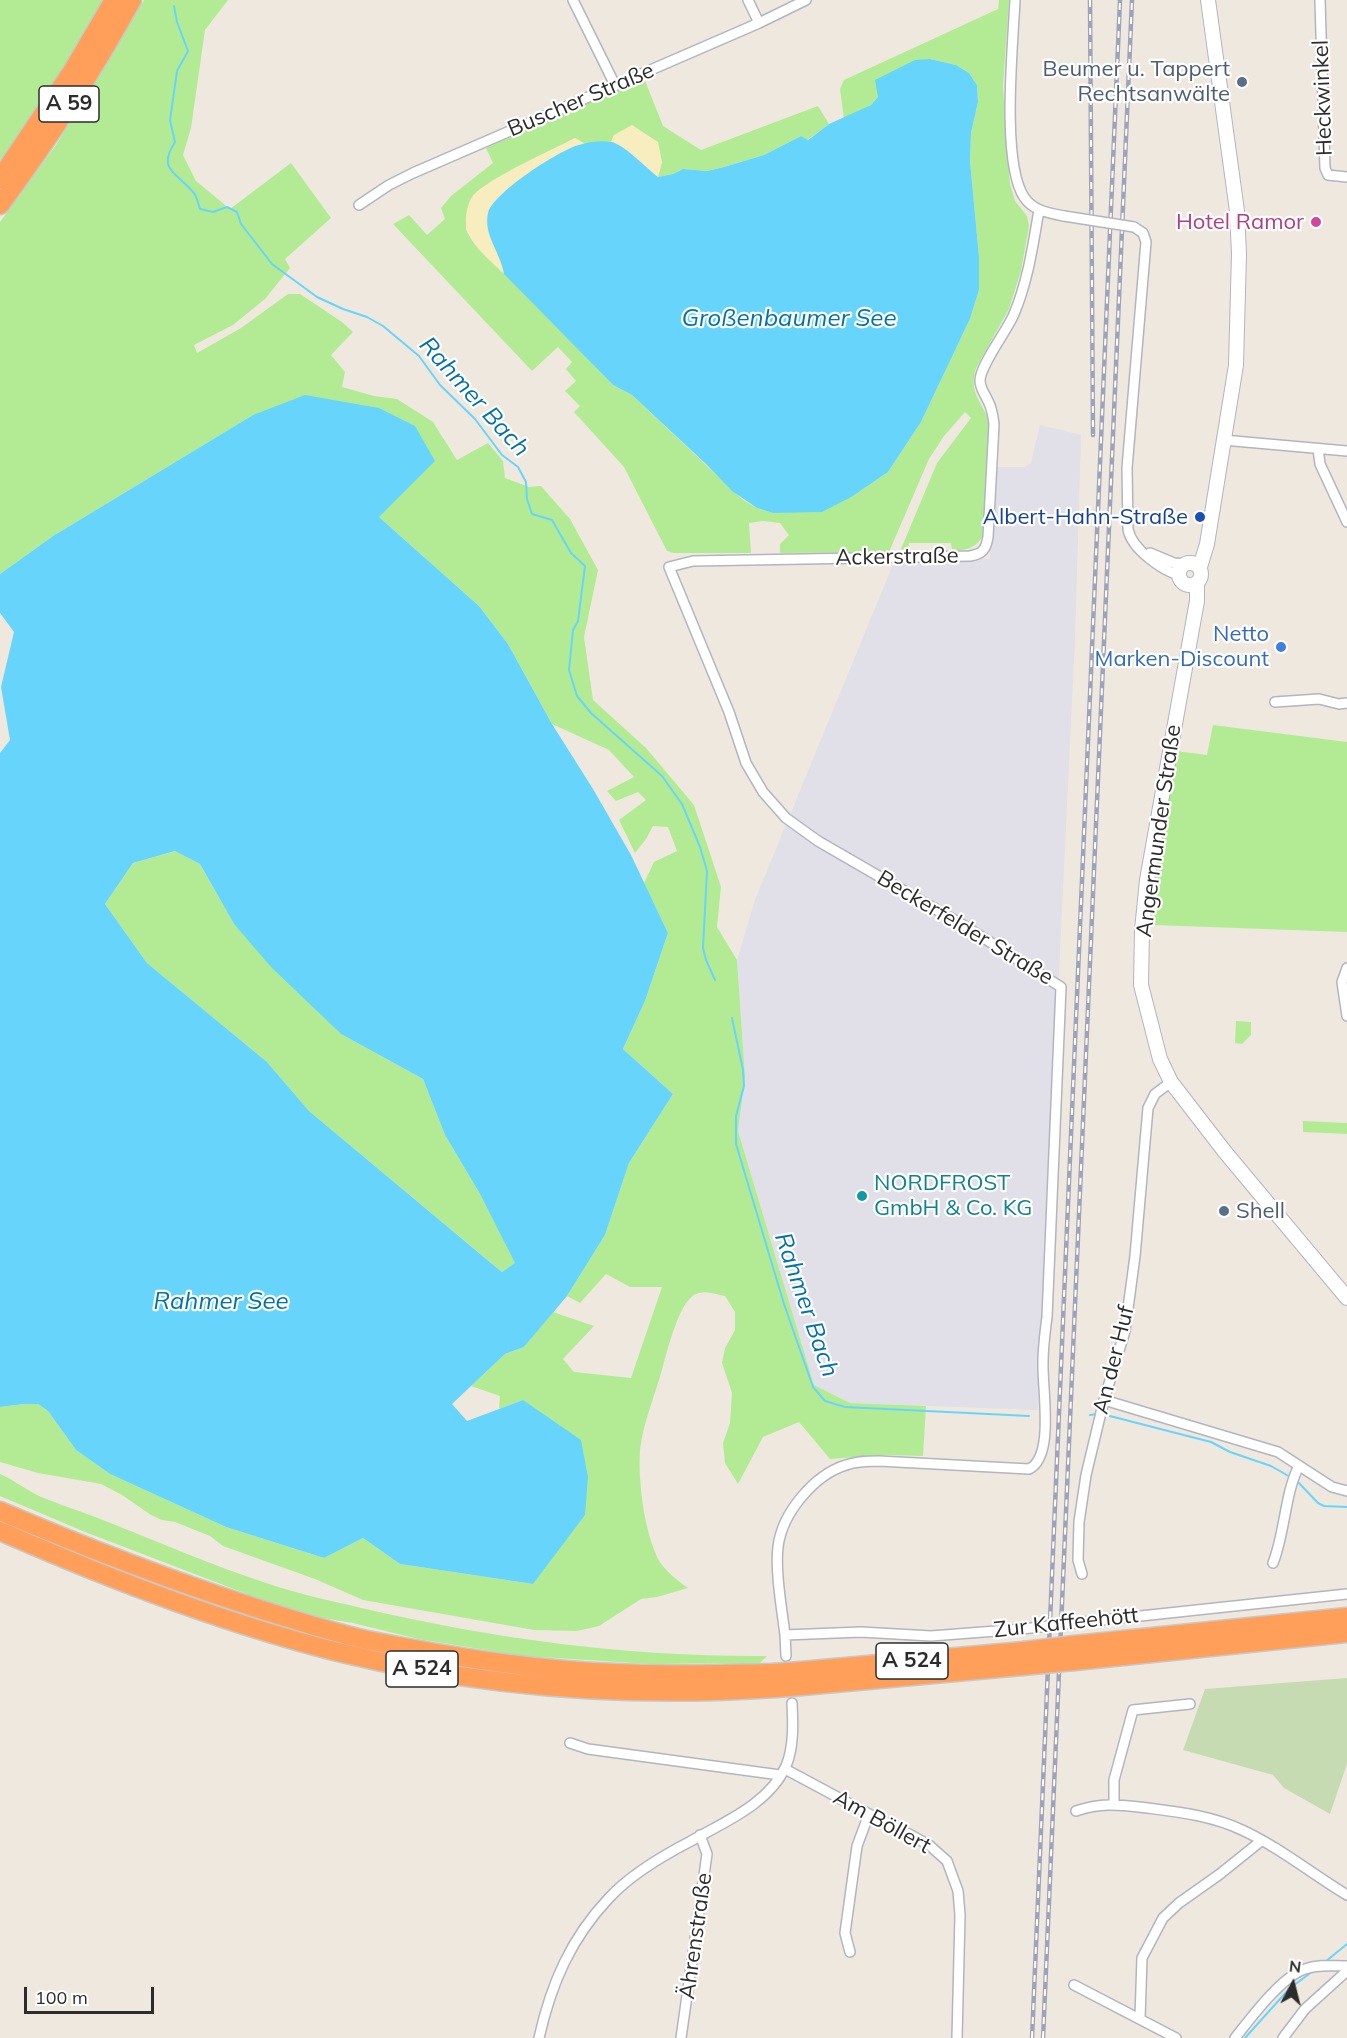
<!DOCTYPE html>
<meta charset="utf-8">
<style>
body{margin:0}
#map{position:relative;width:1347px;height:2038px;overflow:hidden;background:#efe8de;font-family:Mulish,sans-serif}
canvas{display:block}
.north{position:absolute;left:1263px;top:1954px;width:60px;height:60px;-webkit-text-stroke:4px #fff;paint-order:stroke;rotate:7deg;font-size:16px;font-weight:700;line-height:24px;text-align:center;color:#2c2c2c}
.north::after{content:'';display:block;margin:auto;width:21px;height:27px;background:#2c2c2c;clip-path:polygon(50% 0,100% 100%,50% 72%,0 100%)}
.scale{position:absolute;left:24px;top:1987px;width:130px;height:27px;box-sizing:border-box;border:3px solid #2c2c2c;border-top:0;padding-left:8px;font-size:18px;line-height:21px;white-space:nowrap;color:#2c2c2c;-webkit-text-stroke:4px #fff;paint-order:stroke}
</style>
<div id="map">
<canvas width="1347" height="2038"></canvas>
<div class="north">N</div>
<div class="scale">100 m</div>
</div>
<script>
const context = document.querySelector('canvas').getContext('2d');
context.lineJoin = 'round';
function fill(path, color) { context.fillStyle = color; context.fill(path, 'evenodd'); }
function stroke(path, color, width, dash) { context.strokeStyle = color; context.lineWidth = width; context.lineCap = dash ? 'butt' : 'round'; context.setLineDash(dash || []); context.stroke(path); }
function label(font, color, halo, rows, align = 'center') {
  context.font = font + ' Mulish,sans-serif'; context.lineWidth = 4.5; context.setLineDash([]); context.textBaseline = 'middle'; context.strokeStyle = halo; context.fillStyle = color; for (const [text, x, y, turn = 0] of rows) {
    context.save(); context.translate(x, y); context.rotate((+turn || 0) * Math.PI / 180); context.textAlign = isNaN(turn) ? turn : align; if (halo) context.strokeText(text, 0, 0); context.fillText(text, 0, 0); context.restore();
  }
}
fill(new Path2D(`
 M1040,425l41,10 -6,203 -37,772 -188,-7 -36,-18 -76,-254 7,-54 -8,-117 18,-60 139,-338 96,-3 5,-92h29l7,-4z`), '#e1dfe7');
fill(new Path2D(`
 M0,0h105l-40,66 -65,98z
 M144,0h84l-23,30 -14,98 -8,27 13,26 34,28 61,-46 40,55 -46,41 5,9 -25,31 -32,26 -39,20 3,8 44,-25 47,-34h12l42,28 11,10 -22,23 14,17 -3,15 32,9 23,3 36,23 24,38 31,-17 15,18 2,17 24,9 12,-1 29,33 28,51 -14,67 9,63 53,48 48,57 27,82 -4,40 20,33 8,117 -7,54 76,254 36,18 76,3 -3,50 -37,-1 -56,4 -31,-37 -36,15 -25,47 -13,-21 -2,-20 7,-20 2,-30 -10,-30 3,-15 10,-18v-18l-10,-16c-10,-2 -21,-7 -31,-1 -15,9 -26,53 -31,71 -7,27 -20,56 -23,84 -2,32 4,80 18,109 6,11 19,21 30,29l-31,9 -16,2 -42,27 -22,5 -43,-1 -171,-30 -48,-21 -92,-33 -13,-10 -35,-14 -13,-2 -11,-5 -29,-20 -21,-11 -63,-11 -38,-11v-55l24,-3h14l10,7 28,39 34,24 116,53 98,31 39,-20 37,26 133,20 -10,-184 -24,9 1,-13 -29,-10 34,-32 19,-7 29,-35 41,14 -31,33 11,13 57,6 31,-91h-32l-24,-13 -26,29 -13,-7 38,-61 24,-72 44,-69 -50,-45 22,-48 23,-68 -24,-50 10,-21 23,-11 -9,-24 -15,-1 -7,13 -11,14 -16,-33 27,-20 -8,-8 -22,9 -9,-10 27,-14 -25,-27 -57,-26 -44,-80 -29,-38 -100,-89 -126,-102 -200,121 -53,38v-352l56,-77z
 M999,0h10l-6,86 5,77 2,21 5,17 12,15 2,10 -8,45 -12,38 -33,59c-8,25 6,33 14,55l-5,109c-7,15 -17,19 -33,18l-1,-7h-42l-1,8 -7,-2 36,-86 34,-45 -6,-6 -21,24 -15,23 -40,93 -109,1v-9l9,-9 -9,-12 -17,-2 -14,2 2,30h-77l-7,-2 -43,-84 -50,-55 6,-6 -15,-15 11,-10 -10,-12 6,-7 -14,-15 -26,24 -139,-147 16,-9 18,20 18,-16 -4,-11 10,-12 42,-33 -7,-15 158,-70 19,48 38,24 117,-44 11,18 -22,16 -6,-4 -37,19 -40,12 -17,4 -24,-2 -10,5 -15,3 4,-16 -48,-26 -3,7 -26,2 -10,-6 -103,60 -6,17v15l6,10 141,145 19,10 111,105 14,8 16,5 80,-17 35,-24 33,-50 49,-103 9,-29v-33l-9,-96 1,-28 7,-31 -1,-17 -8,-12 -13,-8 -26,-6 -52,38 -7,8 -27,14 -4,-30 4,-9 154,-71z
 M1213,725l134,17v190l-193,-7 3,-60 19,-114 31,4z
 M176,851l24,13 34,60 107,110 82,45 22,56 35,59 36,69 -14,9 -193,-161 -42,-49 -120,-99 -42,-59 28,-41z
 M1236,1021l15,1v13l-9,9 -7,-1z
 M1303,1121l44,2v11l-44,-2z
 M0,1474c15,6 28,18 44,24 21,9 43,15 64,24 53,21 106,44 161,62 33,11 68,18 101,26 130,30 264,47 397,46l-7,7 -110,1 -127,-8 -105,-17 -65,-16 -54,-9 -214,-82 -85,-36z`), '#b3eb95');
fill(new Path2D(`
 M632,125l26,17 4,20 -4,15c-15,-12 -29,-29 -47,-35l3,-7z
 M575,138l10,6 -9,1 -89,85 15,33 2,11c-12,-12 -29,-25 -36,-41 -4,-10 -2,-27 4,-36 12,-17 82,-48 103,-59z`), '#f7edbe');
fill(new Path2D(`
 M1347,1678v86l-17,50 -46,-26 -11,-13 -90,-25 22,-61z`), '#c7dbb3');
fill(new Path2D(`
 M930,59l26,6 13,8 8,12 1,17 -7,31 -1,28 9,96v33l-9,29 -49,103 -33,50 -35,24 -31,16 -49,1 -16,-5 -25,-17 -25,-26 -75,-70 -19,-10 -109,-111c-3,-21 -21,-39 -16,-61 5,-20 71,-63 91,-68 9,-3 22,-5 32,-3 13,2 35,26 47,35l15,-3 10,-5 24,2 17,-4 40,-12 37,-19 7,4 21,-16 42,-19 7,-8 -3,-17 40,-20z
 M305,395l74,13 36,18 20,35 -56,56 100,89 29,38 44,80 41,65 38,66 37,78 -23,68 -22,48 50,45 -44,69 -24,72 -38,61 -43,51 -19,7 -53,50 15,17 56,-21 58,40 7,37 -3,38 -52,69 -133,-20 -37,-26 -39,20 -98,-31 -116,-53 -34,-24 -28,-39 -10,-7h-14l-24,3v-654l10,-13 -9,-53 13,-55 -14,-19v-39l53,-38 200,-121zM175,851l25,13 34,60 37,43 70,67 82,45 22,56 35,59 35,69 -13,9 -11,-9 -182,-152 -42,-49 -120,-99 -42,-59 28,-41z`), '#67d5fb');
stroke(new Path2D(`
 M174,6l3,16 11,29 -11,20 -7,49 5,22c-18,28 1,30 18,50 4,4 5,11 7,17l13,3 14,-5 10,5 4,12 31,40 45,33 26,12 24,8 16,9 36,30 21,29 35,34 27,36 16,12 8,15 1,17 5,15 20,6 19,33 14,13 -7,55 -5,9 -4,40 8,26 14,17 71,63 20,28 18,43 7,24 -4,77 3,12 9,20
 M732,1018l11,52 1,16 -8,30v28l48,160 29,83 12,14 20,6 184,9
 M1102,1414l109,28 19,10 41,14 21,12
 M1090,1415l7,-1
 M1297,1481l21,22 6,3 23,1
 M1325,1962l22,-18
 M1245,2038l44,-49 24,-18`), '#67d5fb', 2);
const minor = new Path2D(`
 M573,0l42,85
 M748,0l11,23
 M1015,0c-2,44 -14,162 9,197 9,14 25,16 40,19
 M1320,0l5,168 3,7 19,2
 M359,205l30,-20 24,-12 346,-150 47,-23
 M1134,227l9,6 3,9 -19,226 1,61c3,19 33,41 51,46
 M1223,440l124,11
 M1318,449l2,15 27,58
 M1150,553l24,10 11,1
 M1275,702l44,-3 20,5 8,-1
 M1347,968l-5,14 5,34
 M1104,1400l174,52 54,35 15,4
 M1273,1563c12,-30 12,-71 26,-97
 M1082,1574l-4,-14 1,-38 7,-47 18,-75 21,-69 10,-75 13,-148 7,-14 16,-12
 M1075,1623l272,-29
 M785,1635c-3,-25 -10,-64 -7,-88 4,-34 36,-72 68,-82 11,-4 22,-4 33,-4l150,8c26,-12 13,-81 14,-106 0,-15 2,-31 4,-46l14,-330 -98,-62 -145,-84 -32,-23 -23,-26 -17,-29 -17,-51 -60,-145 24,-6 277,-5c13,-2 16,-7 18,-19l6,-113c-1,-8 -2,-16 -6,-23 -3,-7 -8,-12 -8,-21 1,-16 27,-49 34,-66 14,-33 19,-69 25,-104
 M786,1656l-1,-21 76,-3 70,4 91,-7
 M570,1743l18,6 192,26
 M785,1769l84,45 38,19 22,12 18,16 11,30 2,24 -3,123
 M1114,1804v-24l19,-70 57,-6
 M1076,1811c27,-9 44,-6 72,-3 31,4 65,8 94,22 37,17 70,44 105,65
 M850,1952l-5,-19 12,-87 12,-32
 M1074,1985l102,53
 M1140,2018l2,-60 21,-40 16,-15 41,-29 41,-33
 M539,2038c12,-54 32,-100 70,-140 22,-24 53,-42 82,-57 33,-19 78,-37 95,-75 8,-19 7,-43 6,-63
 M681,2038l26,-184 -7,-19
 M1235,2038c15,-19 47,-62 70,-69 13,-5 28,-3 42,-3
 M1283,2038l22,-29 42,-38`);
const secondary = new Path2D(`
 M1179 574a11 11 0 1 1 22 0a11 11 0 1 1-22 0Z
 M1200,567l7,-23 29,-179 3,-111 -2,-43 -29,-211
 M1197,583v18l-50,279 -5,50 -1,55 19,74 11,23 54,70 122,146`);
const motorway = new Path2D(`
 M0,179l73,-109 41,-70
 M0,205c48,-65 93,-134 132,-205
 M0,1511c82,35 164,67 250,95 38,12 77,25 117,34 79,16 167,30 247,33 53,3 106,1 159,0
 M0,1531c109,48 222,92 338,121 143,35 291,46 438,36
 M1074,1645l273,-28
 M1075,1661l272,-28
 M801,1671l223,-20
 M802,1686l220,-20`);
stroke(minor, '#b2b5c1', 12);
stroke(secondary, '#b2b5c1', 16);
stroke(motorway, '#c8c8c8', 21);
stroke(minor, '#fff', 9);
stroke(secondary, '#fff', 14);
stroke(motorway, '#ff9f59', 18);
const rail = new Path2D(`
 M1090,0l3,435
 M1032,2038l88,-2038
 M1043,2038l89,-2038`);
stroke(rail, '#9fa3b9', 4.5);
stroke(rail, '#fff', 2, [7]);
const minorBridge = new Path2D(`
 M1064,216l70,11
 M1022,1629l53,-6`);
const motorwayBridge = new Path2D(`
 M1024,1651l50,-6
 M1022,1666l53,-5
 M773,1673l28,-2
 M776,1688l26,-2`);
stroke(minorBridge, '#b2b5c1', 12, []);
stroke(motorwayBridge, '#c8c8c8', 21, []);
stroke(minorBridge, '#fff', 9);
stroke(motorwayBridge, '#ff9f59', 18);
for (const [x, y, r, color] of [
 [1242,82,6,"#5c6f8a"],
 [1316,222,6,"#d1479c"],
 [1200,517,6,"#1a4fb4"],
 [1281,647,6,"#3f7fe0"],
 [862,1196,6,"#0f9aa8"],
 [1224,1211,6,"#5c6f8a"]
]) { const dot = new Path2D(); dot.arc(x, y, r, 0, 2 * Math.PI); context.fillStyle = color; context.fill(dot); stroke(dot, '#fff', 2); }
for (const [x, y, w] of [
 [69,104,60],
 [912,1661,72],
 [422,1669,72]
]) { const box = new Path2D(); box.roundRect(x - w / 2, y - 18, w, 36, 4.5); context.fillStyle = '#fff'; context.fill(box); stroke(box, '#2c2c2c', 1.5); }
label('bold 21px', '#2c2c2c', null, [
 ["A 59",69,104],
 ["A 524",912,1661],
 ["A 524",422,1669]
]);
label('22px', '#4e5e75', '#fff', [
 ["Beumer u. Tappert",1230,69],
 ["Rechtsanwälte",1230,94],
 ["Shell",1236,1211,"left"]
], 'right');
label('22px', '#2c2c2c', '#fff', [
 ["Heckwinkel",1323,98,-92],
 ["Buscher Straße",581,100,-23],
 ["Ackerstraße",897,557,-1],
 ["Angermunder Straße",1159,831,-82],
 ["Beckerfelder Straße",965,928,31],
 ["An der Huf",1114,1360,-76],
 ["Zur Kaffeehött",1066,1623,-6],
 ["Am Böllert",882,1822,29],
 ["Ährenstraße",696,1936,-82]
]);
label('22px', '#b23c85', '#fff', [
 ["Hotel Ramor",1304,222]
], 'right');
label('22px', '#164399', '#fff', [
 ["Albert-Hahn-Straße",1188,517]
], 'right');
label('22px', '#366cbe', '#fff', [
 ["Netto",1269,634],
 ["Marken-Discount",1269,659]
], 'right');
label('22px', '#0d838f', '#fff', [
 ["NORDFROST",874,1183],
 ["GmbH & Co. KG",874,1208]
], 'left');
label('italic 24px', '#0073ad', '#fff', [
 ["Großenbaumer See",789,319],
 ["Rahmer Bach",474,397,48],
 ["Rahmer See",221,1302],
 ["Rahmer Bach",806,1305,71]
]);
</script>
